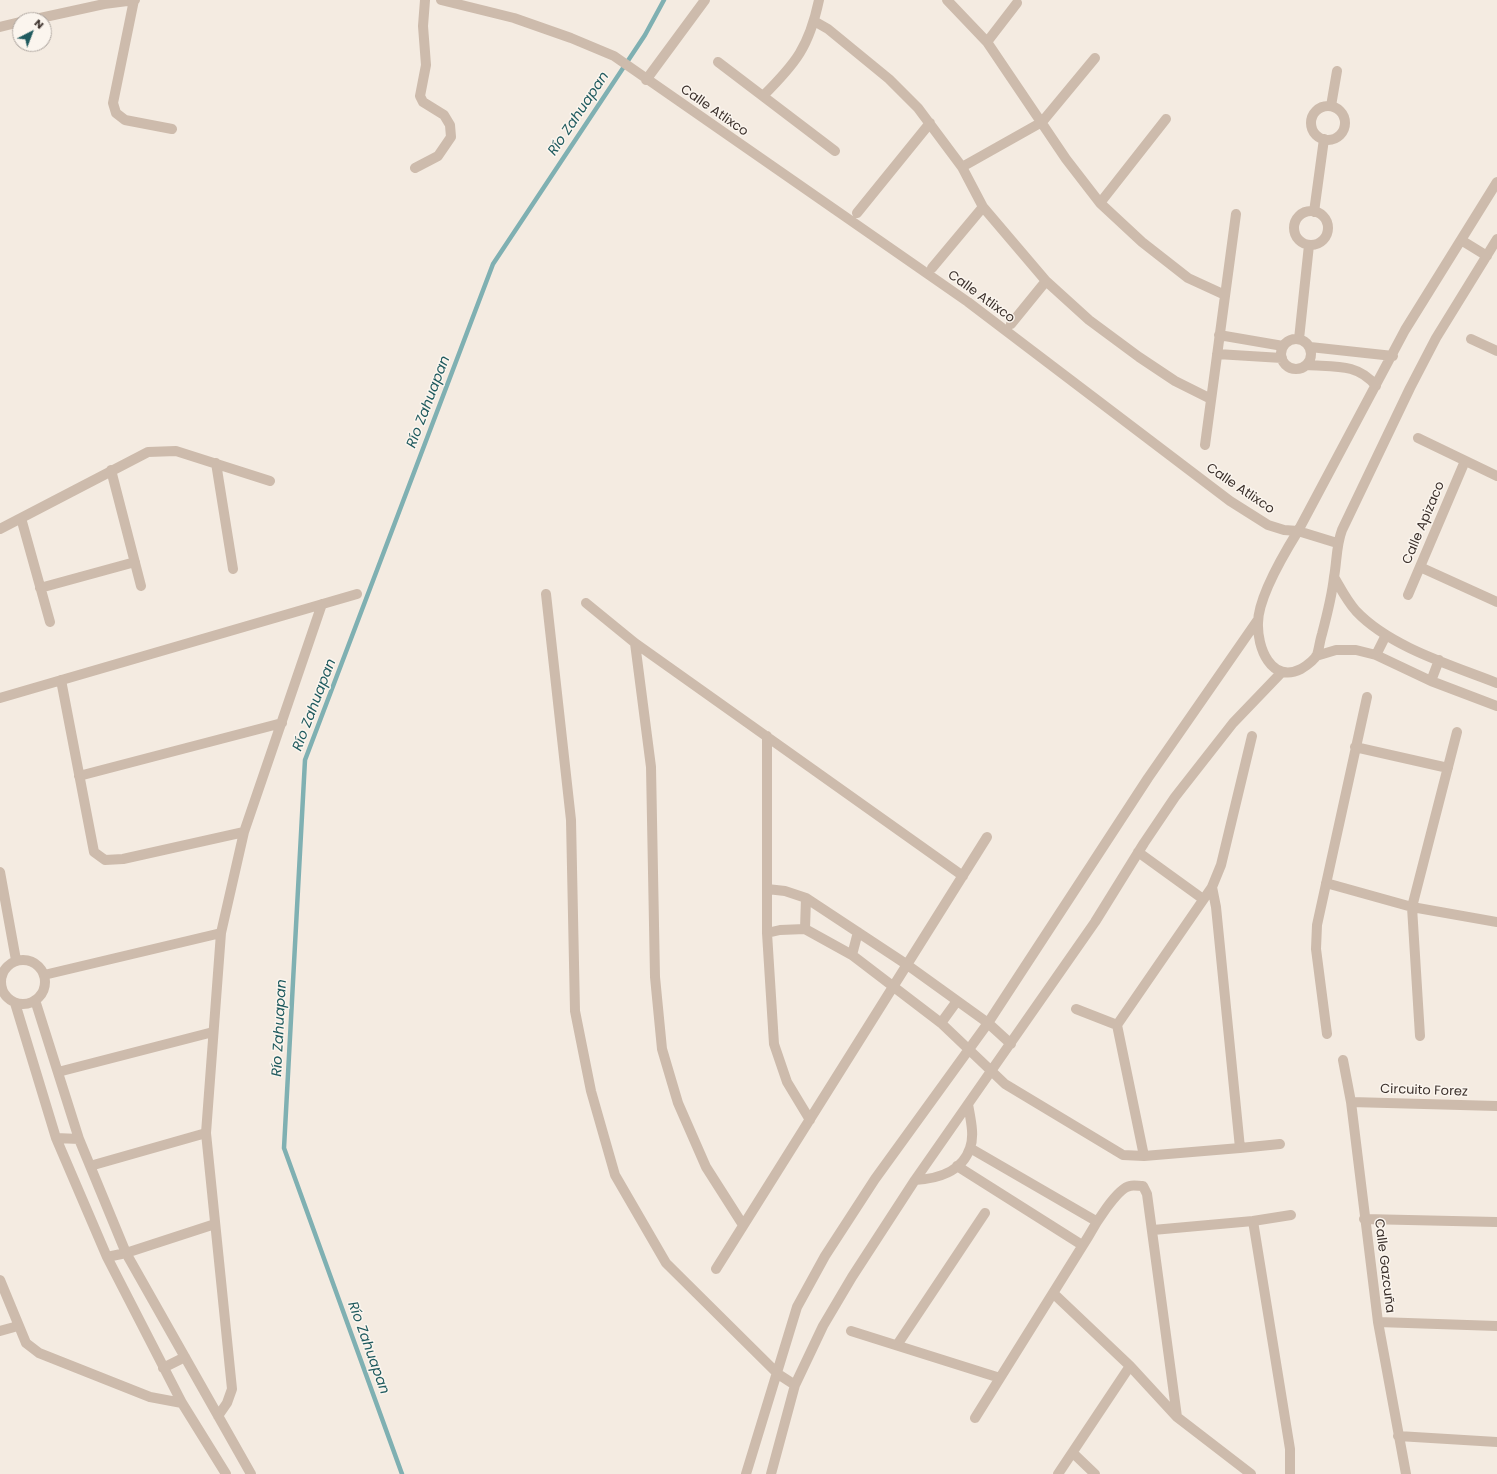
<!DOCTYPE html>
<meta charset="utf-8">
<style>
body{margin:0}
#map{position:relative;width:1497px;height:1474px;overflow:hidden;background:#f4ebe1;font-family:Poppins,sans-serif}
canvas{display:block}
.north{position:absolute;left:12px;top:12px;width:40px;height:40px;box-sizing:border-box;background:#fbf5ee;border:1px solid #aea6a0;border-radius:50%;rotate:42deg;font-size:11px;font-weight:700;line-height:16px;text-align:center;color:#3b302b}
.north::after{content:'';display:block;margin:auto;width:14px;height:18px;background:#1f5a5e;clip-path:polygon(50% 0,100% 100%,50% 72%,0 100%)}
</style>
<div id="map">
<canvas width="1497" height="1474"></canvas>
<div class="north">N</div>
</div>
<script>
const context = document.querySelector('canvas').getContext('2d');
context.lineJoin = 'round';
function stroke(path, color, width, dash) { context.strokeStyle = color; context.lineWidth = width; context.lineCap = dash ? 'butt' : 'round'; context.setLineDash(dash || []); context.stroke(path); }
function label(font, color, halo, rows, align = 'center') {
  context.font = font + ' Poppins,sans-serif'; context.lineWidth = 3; context.setLineDash([]); context.textBaseline = 'middle'; context.strokeStyle = halo; context.fillStyle = color; for (const [text, x, y, turn = 0] of rows) {
    context.save(); context.translate(x, y); context.rotate((+turn || 0) * Math.PI / 180); context.textAlign = isNaN(turn) ? turn : align; if (halo) context.strokeText(text, 0, 0); context.fillText(text, 0, 0); context.restore();
  }
}
stroke(new Path2D(`
 M402,1474l-118,-326 21,-388 188,-496 152,-229 19,-35`), '#7fb0b2', 4.5);
stroke(new Path2D(`
 M134,0l-21,103 3,10 9,7 47,9
 M441,0l73,18 57,20 43,18 354,246 262,199 38,24 16,5 14,1 39,12
 M947,0l40,42 79,117 34,44 42,39 46,36 37,17
 M31,20l73,-16 31,-4
 M814,21l14,8 61,50 29,29 44,59 21,40 63,74 43,39 50,37 36,24 36,18
 M0,27l20,-5
 M987,42l30,-39
 M718,62l117,89
 M646,80l59,-80
 M763,96c33,-33 46,-49 56,-96
 M1311 123a17 17 0 1 1 34 0a17 17 0 1 1-34 0Z
 M1331,106l6,-35
 M962,167l80,-45 53,-64
 M415,168l23,-12 13,-19 -1,-12 -6,-10 -21,-13 -3,-6 6,-31 -3,-39 2,-26
 M1497,182l-92,148 -107,201c-13,21 -40,67 -40,92 -1,24 13,61 43,46 5,-3 13,-9 16,-14 2,-6 3,-15 5,-21 5,-19 10,-38 12,-57 3,-16 2,-31 8,-47l68,-142 26,-50 61,-99
 M1100,203l66,-84
 M1294 228a17 17 0 1 1 34 0a17 17 0 1 1-34 0Z
 M1314,212l10,-73
 M857,213l73,-90
 M1461,240l26,16
 M932,268l51,-61
 M1011,324l35,-43
 M1219,335l64,11
 M1281 354a15 15 0 1 1 30 0a15 15 0 1 1-30 0Z
 M1299,339l10,-94
 M1471,339l26,12
 M1310,347l83,9
 M1217,354l65,4
 M1307,365c27,2 51,-2 69,21
 M1418,438l79,38
 M1205,445l31,-231
 M216,463l17,106
 M111,470l30,116
 M21,518l29,104
 M0,529l148,-77 28,-1 94,30
 M1420,567l77,35
 M1334,577c7,12 13,24 22,34 34,36 95,54 141,72
 M40,588l95,-26
 M546,594l25,226 4,191 16,80 24,84 51,88 112,111 17,11
 M1408,595l57,-134
 M586,603l49,40 328,233
 M635,643l16,124 4,210 7,72 16,54 28,64 37,58
 M1376,655l10,-20
 M1316,656l20,-6h20l20,5 55,26 66,25
 M61,680l33,172 11,8 18,-1 121,-27
 M1431,681l8,-21
 M0,698l357,-104
 M767,736v197l7,111 13,38 23,38
 M1355,747l93,21
 M79,776l203,-53
 M1138,852l65,47
 M0,872l16,88
 M1326,883l86,24 85,15
 M1212,887l4,20 24,241 40,-4
 M767,889l18,2 21,7 100,66 82,59 23,21
 M805,929l1,-31
 M767,933l13,-3 25,-1 47,26 89,68 64,61 118,71 21,1 96,-8
 M852,955l6,-23
 M1 982a22 22 0 1 1 44 0a22 22 0 1 1-44 0Z
 M44,975l177,-42
 M35,1000l44,139 47,114 125,221
 M15,1003l41,135 51,119 75,146 44,71
 M1076,1009l41,16
 M941,1023l16,-22
 M1327,1034l-11,-85 1,-24 50,-228
 M1420,1036l-8,-129 45,-175
 M1343,1060l8,42 27,220 28,152
 M58,1072l155,-40
 M1351,1102l146,4
 M56,1138l23,1
 M970,1148l126,73
 M1144,1156l-27,-131 95,-138 9,-22 31,-129
 M90,1166l116,-33
 M957,1166l125,79
 M915,1180c22,-1 47,-8 55,-32 5,-13 0,-31 -2,-44
 M1364,1219l133,3
 M1253,1221l37,228v25
 M1153,1230l100,-9 38,-6
 M107,1257l19,-4 89,-29
 M716,1269l271,-432
 M0,1280l26,63 13,10 111,44 32,6
 M1053,1293l77,73 47,51 74,57
 M1378,1322l119,4
 M0,1331l18,-5
 M851,1331l149,47
 M897,1345l88,-132
 M163,1368l22,-11
 M218,1416l9,-13 5,-14 -26,-256 15,-200 23,-101 78,-228
 M975,1418l113,-181c6,-11 29,-49 42,-51 3,-1 9,0 13,0l4,8 30,223
 M1398,1436l99,6
 M1073,1453l22,21
 M746,1474l51,-167 28,-51 50,-77 113,-156 160,-245 109,-157
 M771,1474l24,-89 28,-59 29,-49 63,-97 180,-258 49,-79 31,-46 58,-74 48,-50
 M1058,1474l72,-108`), '#cdbbac', 10);
label('13px', '#3b302b', '#fbf5ee', [
 ["Calle Atlixco",714,111,35],
 ["Calle Atlixco",981,297,36],
 ["Calle Atlixco",1240,489,34],
 ["Calle Apizaco",1424,523,-67],
 ["Circuito Forez",1424,1091,2],
 ["Calle Gazcuña",1384,1266,83]
]);
label('italic 14px', '#1f5a5e', '#fbf5ee', [
 ["Río Zahuapan",579,114,-56],
 ["Río Zahuapan",429,402,-69],
 ["Río Zahuapan",315,705,-69],
 ["Río Zahuapan",280,1028,-87],
 ["Río Zahuapan",368,1348,70]
]);
</script>
